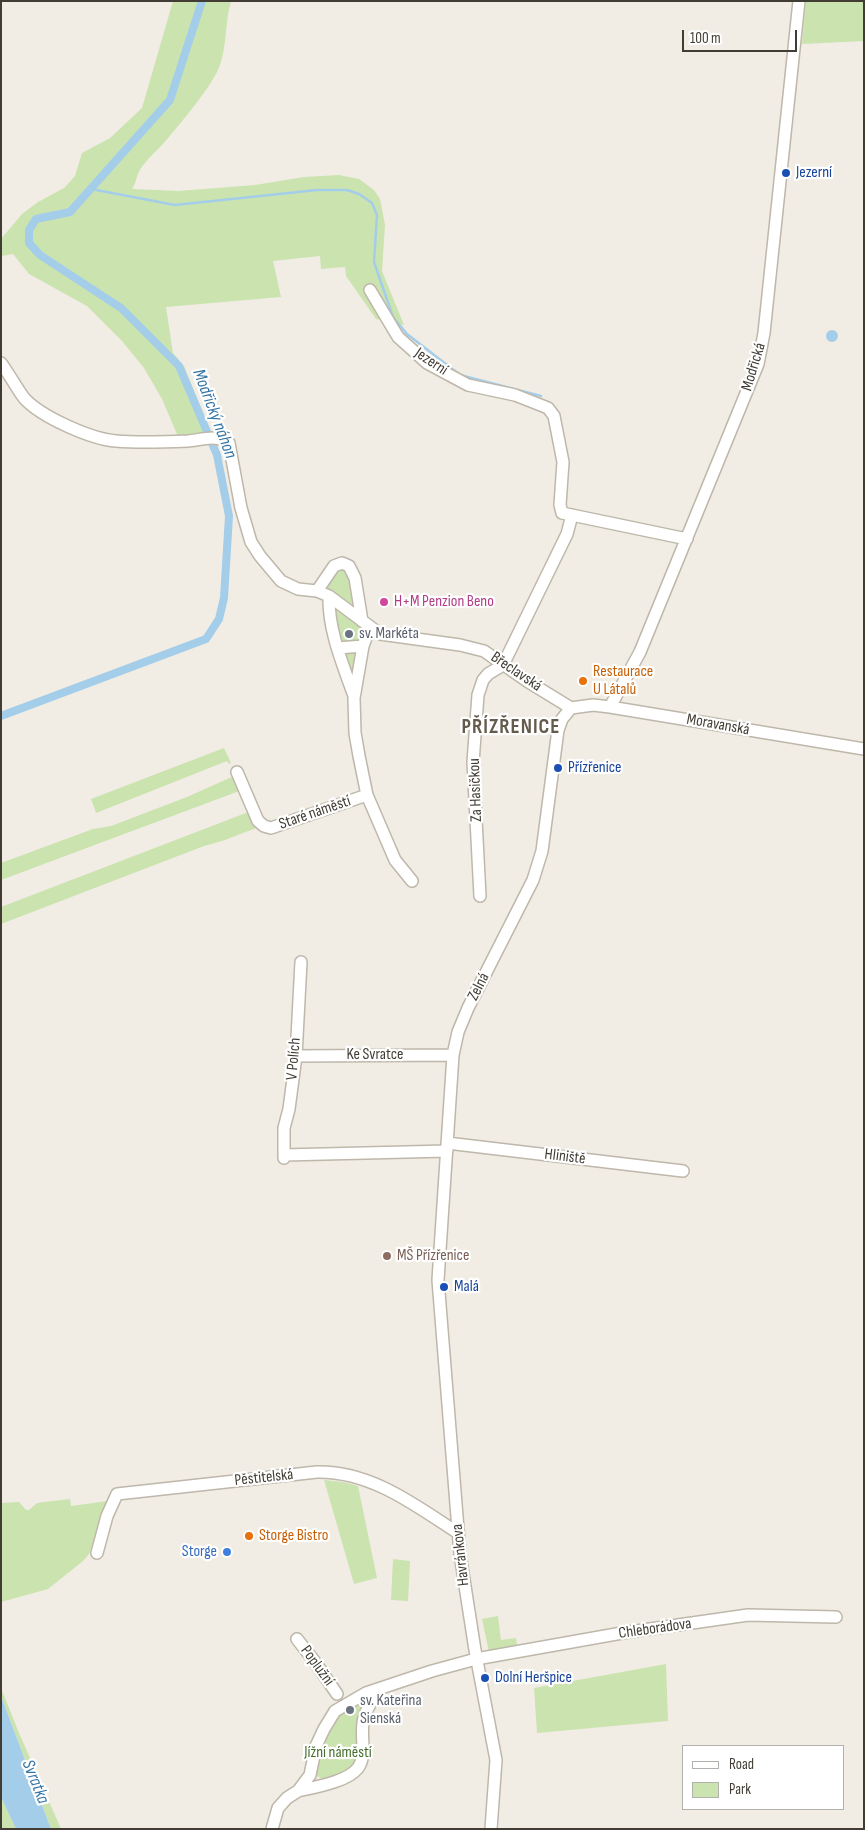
<!DOCTYPE html>
<meta charset="utf-8">
<style>
body{margin:0}
#map{position:relative;width:865px;height:1830px;overflow:hidden;background:#f1ede4;font-family:"Sofia Sans Condensed",sans-serif}
canvas{display:block}
.frame{position:absolute;inset:0;border:2px solid #423d34;pointer-events:none}
.legend{position:absolute;left:682px;top:1745px;width:162px;height:65px;box-sizing:border-box;background:#fff;border:1px solid #b3b1ae;margin:0;padding:6px 9px;list-style:none;font-size:15px;color:#423d34}
.legend li{display:flex;align-items:center;gap:10px;height:25px}
.legend b{width:25px;border:1px solid #b3b1ae}
.scale{position:absolute;left:682px;top:30px;width:115px;height:22px;box-sizing:border-box;border:2px solid #423d34;border-top:0;padding-left:6px;font-size:15px;line-height:18px;white-space:nowrap;color:#423d34;-webkit-text-stroke:4px #fff;paint-order:stroke}
</style>
<div id="map">
<canvas width="865" height="1830"></canvas>
<div class="frame"></div>
<ul class="legend">
<li><b style="height:6px;background:#fff"></b>Road</li>
<li><b style="height:14px;background:#cbe3af"></b>Park</li>
</ul>
<div class="scale">100 m</div>
</div>
<script>
const context = document.querySelector('canvas').getContext('2d');
context.lineJoin = 'round';
function fill(path, color) { context.fillStyle = color; context.fill(path, 'evenodd'); }
function stroke(path, color, width, dash) { context.strokeStyle = color; context.lineWidth = width; context.lineCap = dash ? 'butt' : 'round'; context.setLineDash(dash || []); context.stroke(path); }
function label(font, color, halo, rows, align = 'center') {
  context.font = font + ' "Sofia Sans Condensed",sans-serif'; context.lineWidth = 4.5; context.setLineDash([]); context.textBaseline = 'middle'; context.strokeStyle = halo; context.fillStyle = color; for (const [text, x, y, turn = 0] of rows) {
    context.save(); context.translate(x, y); context.rotate((+turn || 0) * Math.PI / 180); context.textAlign = isNaN(turn) ? turn : align; if (halo) context.strokeText(text, 0, 0); context.fillText(text, 0, 0); context.restore();
  }
}
fill(new Path2D(`
 M173,1h58c-6,21 -4,44 -11,64 -7,20 -37,55 -51,72 -9,11 -20,20 -28,31 -5,7 -4,14 -9,21l46,2 77,-6 49,-8 35,-2 20,4 15,11 6,9 5,26 -3,46 22,54 -28,-6 -30,-43 -1,-9 -24,2 -1,-13 -47,5 8,36 -115,10 7,46 11,13 28,69 -33,4 -17,-40 -18,-31 -22,-27 -35,-35 -58,-32 -16,-20 -12,2v-17l21,-25 16,-12 26,-14 11,-12 7,-23 28,-15 32,-30z
 M806,1h58v40l-62,3z
 M336,568h12l8,42 -32,-21z
 M332,604l11,6 21,20 -2,11 -16,4 -7,-4z
 M358,650l-3,24 -6,1 -6,-23z
 M224,748l7,15 -2,1 -2,-3 -131,52 -5,-14z
 M234,776l8,14 -241,90v-17l92,-34 18,-3 76,-29z
 M251,811l8,16 -37,14 -18,5 -203,78v-17z
 M324,1480l19,2 15,4 19,92 -23,6z
 M70,1499l1,7 37,-5 -19,53 -6,7 -35,28 -47,13v-99l18,-1 7,8h3l8,-7z
 M393,1559l17,2 -2,40 -17,-1z
 M498,1616l3,24 15,-2 1,8 -28,6 -7,-33z
 M666,1664l2,57 -131,12 -3,-45z
 M1,1688l18,45 42,96h-10l-50,-133z
 M364,1698l3,4 -10,56c-6,13 -19,18 -32,23l-11,-7c5,-22 10,-48 29,-64 6,-5 15,-8 21,-12z
 M1,1797l15,32h-15z`), '#cbe3af');
fill(new Path2D(`
 M826 336a6 6 0 1 1 12 0a6 6 0 1 1-12 0Z
 M1,1696l50,133h-35l-15,-32z`), '#a4cdea');
stroke(new Path2D(`
 M91,189l84,16 142,-15h30l12,4 13,9 5,12 -3,47 19,55 14,17 53,41 81,21`), '#a4cdea', 2.5);
stroke(new Path2D(`
 M1,716l205,-77 13,-20 5,-21 5,-82 -12,-61 -38,-89 -58,-58 -81,-53 -11,-12v-13l7,-11 34,-7 100,-112 32,-99`), '#a4cdea', 8);
const minor = new Path2D(`
 M370,290l28,47 29,26 41,22 47,10 33,13 6,8 9,46 -3,43 2,8 125,26
 M1,363c8,11 15,24 23,35 17,19 67,41 92,43 21,2 50,1 72,0 12,-1 31,-7 41,2l12,65 10,34 9,14 21,25 17,8 19,2 12,5 51,38 80,11 24,6 43,30 44,27
 M317,591l17,-25 8,-3 7,3 6,12 7,43
 M329,596c-1,34 14,69 25,100
 M370,627l-7,19 -9,52 1,35 4,23 8,39 28,65 17,21
 M338,648l25,-2
 M610,707l30,-55 118,-288 6,-31 35,-332
 M571,708l22,-3 17,2 254,42
 M237,772l21,49 6,5 7,2 96,-33
 M480,896l-7,-134 5,-67 5,-15 5,-6 15,-9 64,-131 5,-19
 M296,1056l157,-1
 M447,1143l236,28
 M284,1155l163,-4
 M284,1158v-30l5,-19 7,-53 5,-94
 M97,1553l10,-37 10,-22 200,-22c54,-1 98,33 141,61
 M297,1639l18,23 22,32
 M298,1791c17,-4 49,-9 60,-23 10,-14 1,-35 6,-50 3,-11 10,-21 17,-30
 M272,1829l6,-21 9,-10 11,-7 12,-16 6,-29 8,-17 11,-18 31,-18 66,-22 44,-12 146,-26 126,-18 88,2
 M491,1829l5,-69 -21,-110 -15,-96 -22,-274 15,-225 5,-23 10,-24 65,-128 9,-29 16,-121 4,-11 9,-11`);
stroke(minor, '#beb7aa', 14);
stroke(minor, '#fff', 11);
for (const [x, y, r, color] of [
 [786,173,5,"#1a4fb4"],
 [384,602,5,"#d1479c"],
 [349,634,5,"#6b7280"],
 [583,681,5,"#e8710a"],
 [558,768,5,"#1a4fb4"],
 [387,1256,5,"#8d6e63"],
 [444,1287,5,"#1a4fb4"],
 [249,1536,5,"#e8710a"],
 [227,1552,5,"#3f7fe0"],
 [485,1678,5,"#1a4fb4"],
 [350,1710,5,"#6b7280"]
]) { const dot = new Path2D(); dot.arc(x, y, r, 0, 2 * Math.PI); context.fillStyle = color; context.fill(dot); stroke(dot, '#fff', 2); }
label('16px', '#164399', '#fff', [
 ["Jezerní",796,173],
 ["Přízřenice",568,768],
 ["Malá",454,1287],
 ["Dolní Heršpice",495,1678]
], 'left');
label('16px', '#423d34', '#fff', [
 ["Jezerní",431,362,34],
 ["Modřická",754,367,-73],
 ["Břeclavská",516,672,34],
 ["Moravanská",718,725,10],
 ["Za Hasičkou",476,790,-92],
 ["Staré náměstí",315,813,-19],
 ["Zelná",479,987,-63],
 ["Ke Svratce",375,1055],
 ["V Polích",294,1059,-85],
 ["Hliniště",565,1157,7],
 ["Pěstitelská",264,1478,-6],
 ["Havránkova",461,1555,-96],
 ["Chleborádova",655,1629,-8],
 ["Poplužní",317,1666,54]
]);
label('16px', '#b23c85', '#fff', [
 ["H+M Penzion Beno",394,602]
], 'left');
label('16px', '#5b616d', '#fff', [
 ["sv. Markéta",359,634],
 ["sv. Kateřina",360,1701],
 ["Sienská",360,1719]
], 'left');
label('16px', '#c56008', '#fff', [
 ["Restaurace",593,672],
 ["U Látalů",593,690],
 ["Storge Bistro",259,1536]
], 'left');
label('16px', '#785e54', '#fff', [
 ["MŠ Přízřenice",397,1256]
], 'left');
label('16px', '#366cbe', '#fff', [
 ["Storge",217,1552]
], 'right');
label('16px', '#456f2c', '#fff', [
 ["Jížní náměstí",338,1753]
]);
label('italic 18px', '#3676a6', '#fff', [
 ["Modřický náhon",214,414,69],
 ["Svratka",35,1782,68]
]);
context.letterSpacing = '1px';
label('bold 21px', '#645b4c', '#fff', [
 ["PŘÍZŘENICE",511,728]
]);
context.letterSpacing = '0px';
</script>
